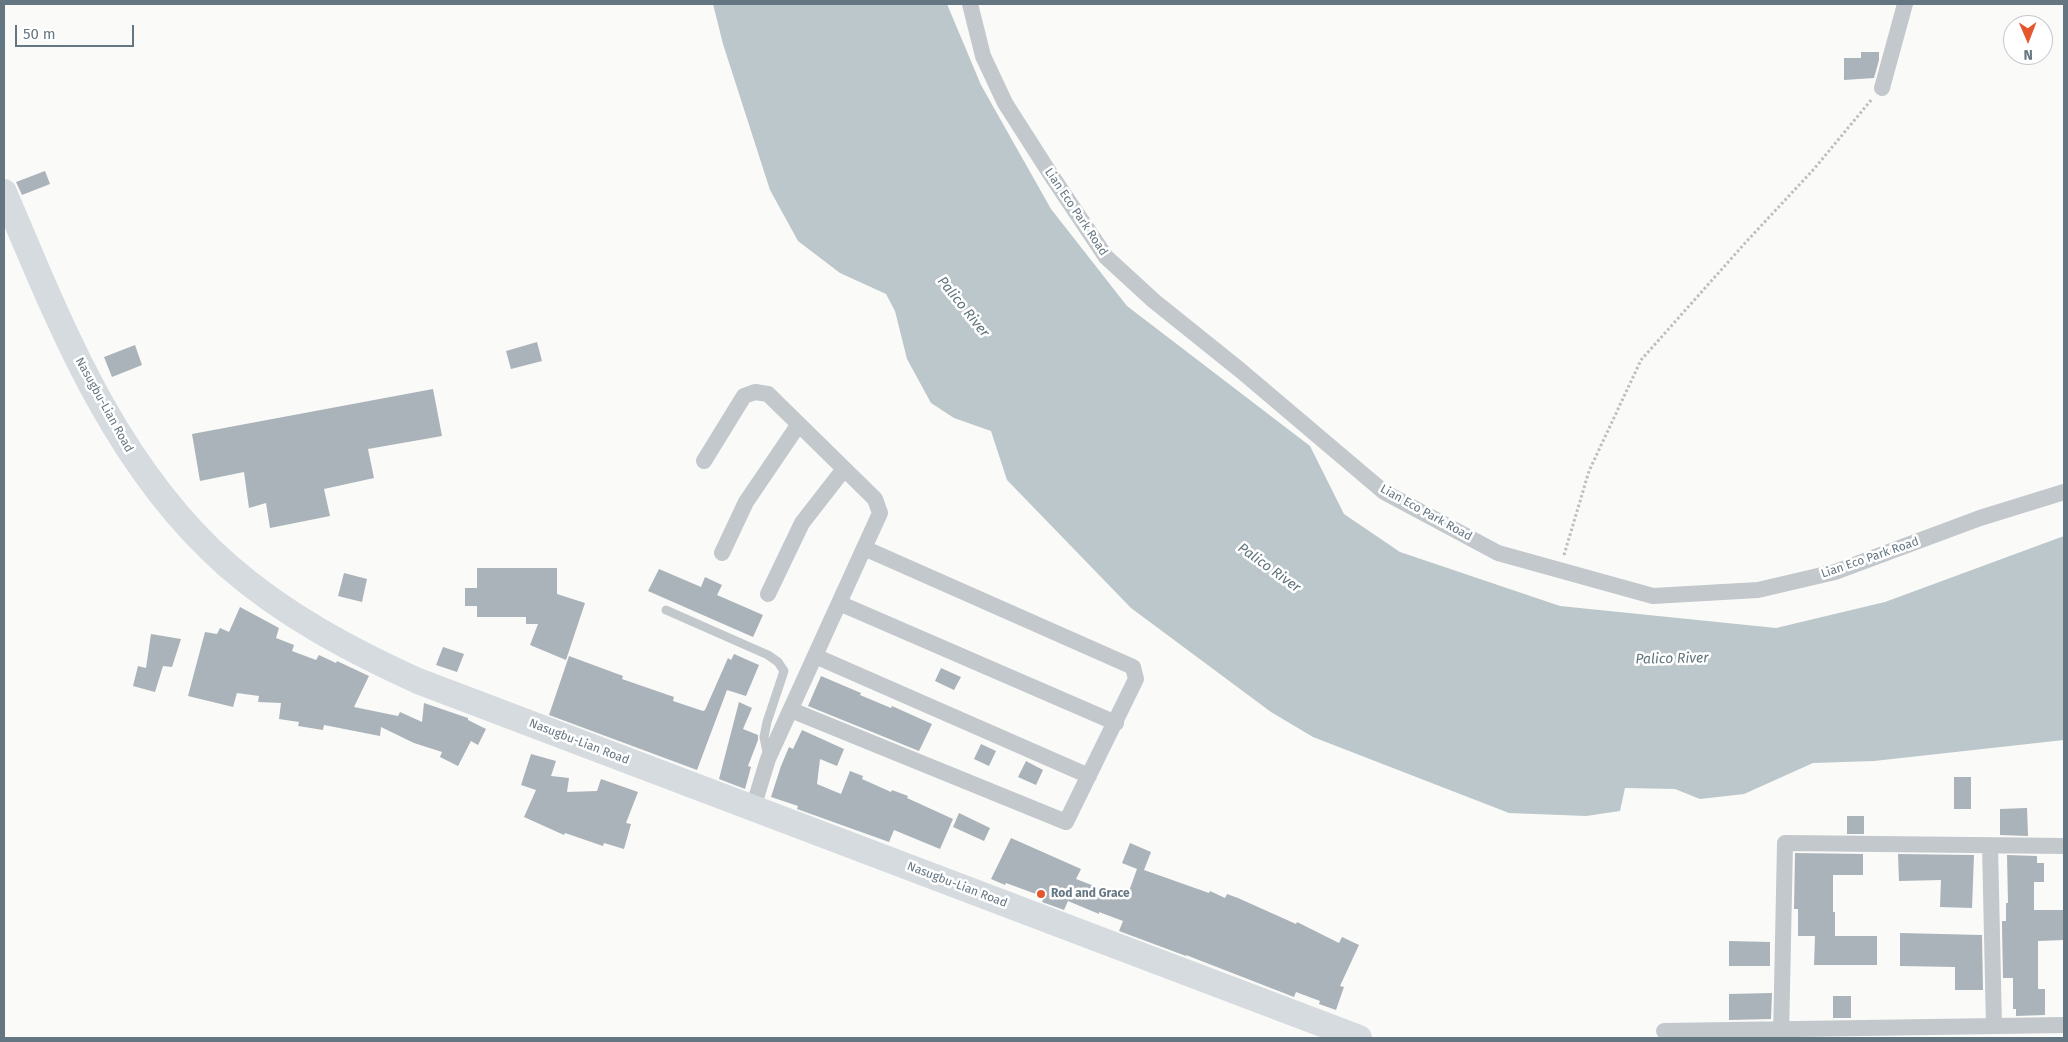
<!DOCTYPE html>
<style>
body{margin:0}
#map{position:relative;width:2068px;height:1042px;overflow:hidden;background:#fafaf8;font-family:"Fira Sans",sans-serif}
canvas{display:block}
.frame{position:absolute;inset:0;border:5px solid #657683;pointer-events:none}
.north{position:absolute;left:2003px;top:15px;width:50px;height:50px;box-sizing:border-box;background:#fff;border:1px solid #c1c8cd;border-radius:50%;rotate:179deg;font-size:14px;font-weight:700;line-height:20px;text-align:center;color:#657683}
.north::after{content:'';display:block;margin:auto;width:18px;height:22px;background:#e4572e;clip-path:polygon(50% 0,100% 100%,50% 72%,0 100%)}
.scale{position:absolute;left:15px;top:25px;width:119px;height:22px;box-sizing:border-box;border:2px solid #657683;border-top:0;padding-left:6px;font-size:15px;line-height:18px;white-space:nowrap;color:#657683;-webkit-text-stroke:4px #fff;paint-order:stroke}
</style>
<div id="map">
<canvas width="2068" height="1042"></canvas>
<div class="frame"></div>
<div class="north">N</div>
<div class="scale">50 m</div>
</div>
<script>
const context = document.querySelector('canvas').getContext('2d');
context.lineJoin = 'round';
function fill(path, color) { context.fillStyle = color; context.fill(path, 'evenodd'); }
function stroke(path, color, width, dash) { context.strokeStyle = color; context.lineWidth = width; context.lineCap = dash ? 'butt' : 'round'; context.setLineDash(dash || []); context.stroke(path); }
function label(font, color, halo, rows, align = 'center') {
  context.font = font + ' "Fira Sans",sans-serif'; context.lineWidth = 5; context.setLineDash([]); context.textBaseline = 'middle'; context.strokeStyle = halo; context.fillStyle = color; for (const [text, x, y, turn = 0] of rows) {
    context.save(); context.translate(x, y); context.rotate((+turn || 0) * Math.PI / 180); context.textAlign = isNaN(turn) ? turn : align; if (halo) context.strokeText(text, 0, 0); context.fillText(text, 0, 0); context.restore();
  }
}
fill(new Path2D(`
 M713,4h234l34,81 70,124 76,97 183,140 34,68 56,38 160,54 216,22 109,-26 179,-66v204l-190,21 -61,2 -69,31 -44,5 -25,-10 -50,-1 -5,23 -34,5 -77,-3 -196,-76 -42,-25 -140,-104 -124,-128 -16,-49 -37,-13 -23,-15 -24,-44 -12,-48 -9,-17 -46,-21 -42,-32 -28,-51 -47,-146z`), '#bbc7cb');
fill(new Path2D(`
 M1861,52h18v8l-5,18 -30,2v-22h17z
 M45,171l5,13 -28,11 -6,-13z
 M537,342l5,19 -31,8 -5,-18z
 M135,345l7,20 -30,12 -8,-20z
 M433,389l9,47 -74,13 6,29 -50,11 6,27 -60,12 -4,-25 -17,5 -5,-36 -44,9 -8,-47z
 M477,568h80v26l28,9 -19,57 -36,-15 8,-21h-12v-7h-49v-11h-12v-18h12z
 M659,569l42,18 4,-10 17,8 -5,10 46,20 -10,22 -105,-46z
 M344,573l23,6 -5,23 -24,-6z
 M240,607l39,21 -3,10 18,7 -2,6 24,9 3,-5 17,8 1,-2 32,15 -15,31 44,9 2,-4 22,10 2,-19 44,15v2l18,9 -8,16 -7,-4 -13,25 -18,-9 2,-5 -28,-9 -33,-16 -1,9 -56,-11 -1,5 -25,-4 1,-4 -20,-3 2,-16 -23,-1 1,-6 -22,-3 -4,14 -45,-11 17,-64 12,2 3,-6 9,4z
 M151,634l30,5 -9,28 -9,-1 -8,26 -22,-6 5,-20 8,2z
 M443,647l21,7 -7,18 -21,-7z
 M734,654l25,11 -13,31 -19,-6 -30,80 -148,-55 20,-59 54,20 -1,3 52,18 -1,4 30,10 2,-1 23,-52 3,2z
 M941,668l20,9 -7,13 -19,-9z
 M821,676l40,17 -1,2 31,13 1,-2 40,18 -13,27 -111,-45z
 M739,702l13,6 -9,21 15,6v5l-10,26 3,1 -6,22 -26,-10z
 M802,730l42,19 -7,17 -17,-7 -3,25 24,10 9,-23 13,5 -1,3 29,13 1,-2 16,6 -1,2 46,21 -13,30 -46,-19 -5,12 -92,-33 1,-3 -27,-9 10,-31 8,-19 4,2z
 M981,744l15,7 -7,15 -15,-7z
 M531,754l25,7 -5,15 18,2 -2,14 30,-1 4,-12 37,13 -12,31 5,1 -7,25 -20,-6 -1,3 -38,-13 -1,2 -40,-18 12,-27 -15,-5z
 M1026,761l17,9 -7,15 -18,-8z
 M1954,777h17v32h-17z
 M2027,808l1,28 -28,-1v-26z
 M959,813l31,15 -6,13 -31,-14z
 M1847,816h17v18h-17z
 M1011,838l70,31 -5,10 34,13 1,-4 17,6 9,-25 -15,-6 8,-20 21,9 -7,18 65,23 1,-2 15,7 2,-4 11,4 58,26 1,-2 42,21 3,-6 17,8 -19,41 4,1 -8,23 -17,-6 1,-3 -24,-9 -2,5 -108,-42v1l-67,-25 4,-10 -24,-9v2l-31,-13 -4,9 -22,-8 2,-5 -38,-14 -1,2 -14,-6z
 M1795,853l68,1v21h-30v37h2v24h42v29h-63l1,-29h-17v-27h-4z
 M1898,854l76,1 -2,53 -32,-1 1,-27 -42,1z
 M2007,855l30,1v7h7v19h-10v28h30v30l-26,1v48h7v26l-29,1v-7h-3v-31h-10l-1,-52v-5h4v-18h2z
 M1900,933l82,2 1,55h-28v-23l-55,-1z
 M1729,941l41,1v24h-41z
 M1772,993l-1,26 -42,1v-26z
 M1833,996h18v22h-18z`), '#aab3b9');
stroke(new Path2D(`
 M1564,555l25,-84 52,-111 105,-118 68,-73 58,-70`), '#bbbfc2', 3, [2.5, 2.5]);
stroke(new Path2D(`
 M666,610l102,45 10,7 6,9 -17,51 -3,15 4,20`), '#c3c8cc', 9);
stroke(new Path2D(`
 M970,4l13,52 22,47 46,72 55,82 48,44 86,69 144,122 114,61 155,43 105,-6 77,-18 145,-54 84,-26
 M1882,88l23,-84
 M704,461l40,-65 11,-4 13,2 107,105 5,14 -112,246 -15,49
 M722,553l24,-51 53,-78
 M768,594l34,-71 42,-54
 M839,603l277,120
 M815,656l274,120
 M791,710l275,112 70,-143 -3,-12 -269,-119
 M1990,845l4,181
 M1664,1031l400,-6
 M1781,1038l4,-195 279,3`), '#c3c8cc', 16);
stroke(new Path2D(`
 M4,192c57,135 111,274 223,373 57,50 123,85 191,116l941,357`), '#d6dbdf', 26);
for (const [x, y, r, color] of [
 [1041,894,5,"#e4572e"]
]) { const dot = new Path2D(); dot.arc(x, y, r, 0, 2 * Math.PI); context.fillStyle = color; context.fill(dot); stroke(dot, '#fff', 2); }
label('12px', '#657683', '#fff', [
 ["Lian Eco Park Road",1076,212,56],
 ["Nasugbu-Lian Road",104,405,61],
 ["Lian Eco Park Road",1426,513,29],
 ["Lian Eco Park Road",1870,558,-19],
 ["Nasugbu-Lian Road",579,742,21],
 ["Nasugbu-Lian Road",957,885,21]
]);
label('bold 12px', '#657683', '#fff', [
 ["Rod and Grace",1051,894]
], 'left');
label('italic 14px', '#60757c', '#fff', [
 ["Palico River",963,307,51],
 ["Palico River",1269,568,36],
 ["Palico River",1672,659,-1]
]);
</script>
